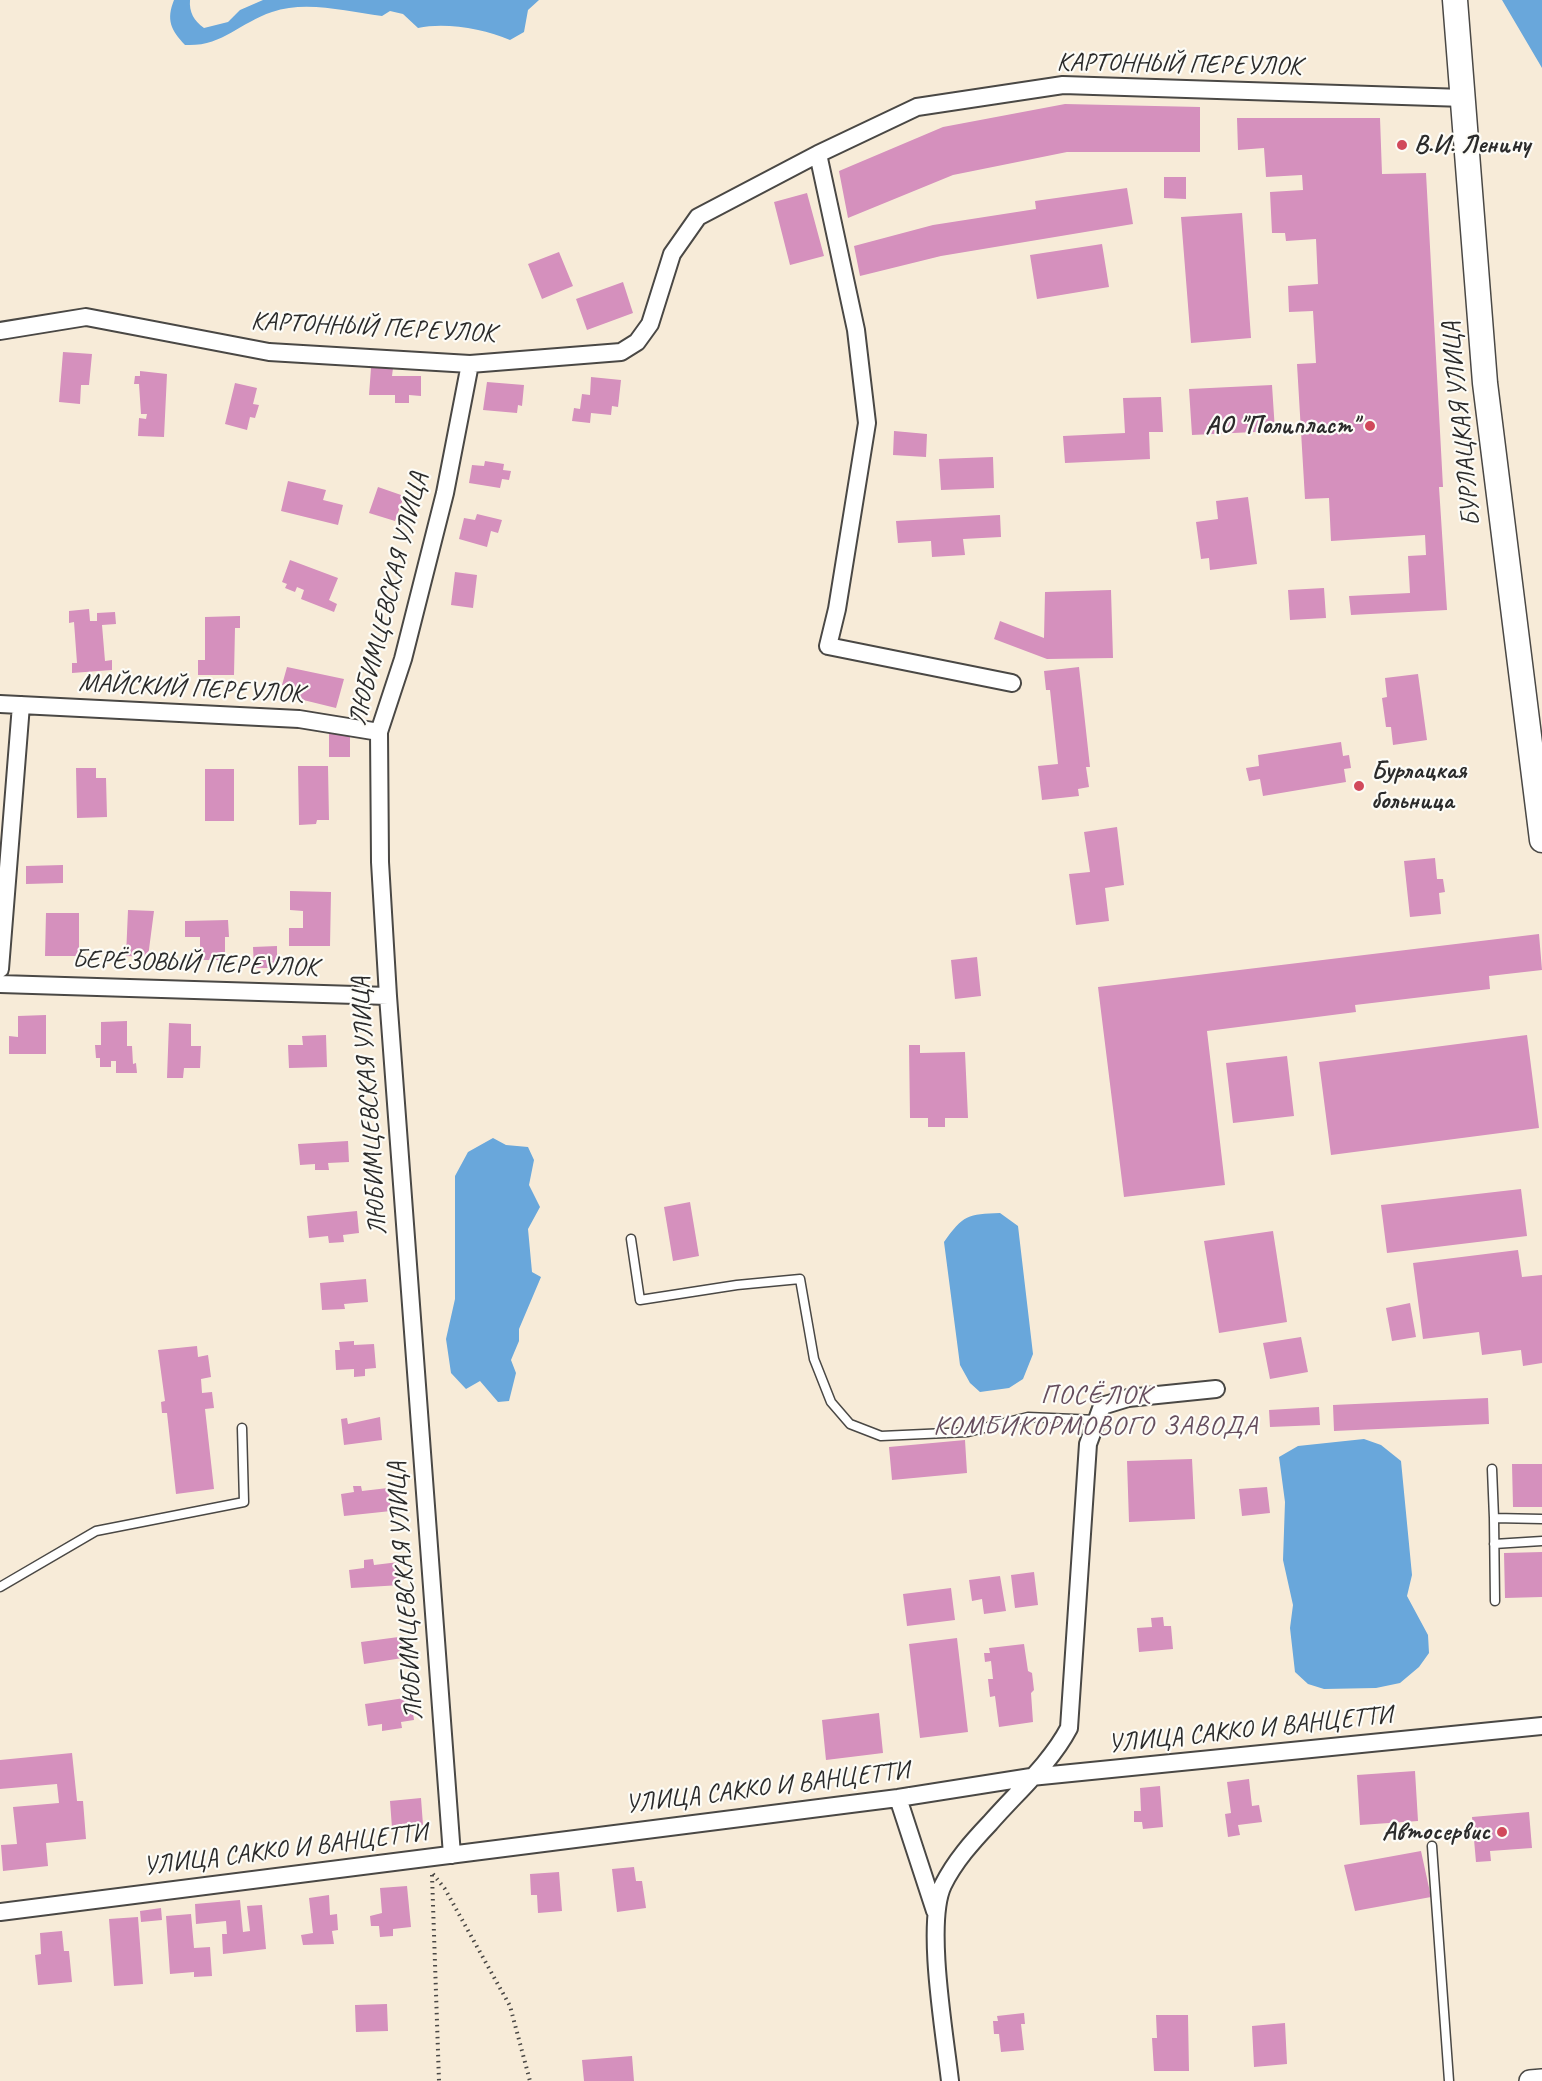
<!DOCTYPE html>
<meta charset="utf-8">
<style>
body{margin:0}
canvas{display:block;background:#f7ebd8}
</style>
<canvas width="1542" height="2081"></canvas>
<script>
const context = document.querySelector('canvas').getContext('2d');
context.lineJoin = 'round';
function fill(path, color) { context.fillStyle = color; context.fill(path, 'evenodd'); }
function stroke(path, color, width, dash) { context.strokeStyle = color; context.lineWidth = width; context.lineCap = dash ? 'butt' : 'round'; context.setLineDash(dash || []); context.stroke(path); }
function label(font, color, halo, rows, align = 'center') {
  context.font = font + ' Caveat,sans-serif'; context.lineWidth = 4.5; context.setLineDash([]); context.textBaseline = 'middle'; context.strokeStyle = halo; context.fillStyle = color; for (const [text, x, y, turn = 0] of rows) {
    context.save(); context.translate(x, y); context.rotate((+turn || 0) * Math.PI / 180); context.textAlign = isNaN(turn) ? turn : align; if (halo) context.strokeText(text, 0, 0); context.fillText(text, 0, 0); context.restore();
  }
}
fill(new Path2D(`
 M174,0h16c-1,12 4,21 14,28l24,-6 12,-12 23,-10h276l-11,10 -4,22 -14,8c-26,-11 -64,-18 -92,-12l-15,-14 -13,-3 -8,5c-35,-4 -75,-16 -110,-4 -33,11 -50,35 -87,33 -14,-15 -19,-25 -11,-45z
 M1502,0h40v68z
 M493,1138l13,7 22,2 6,13 -5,25 11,22 -12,22 4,43 9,5 -22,52v12l-8,19 5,13 -7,28 -11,1 -18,-21 -14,8 -15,-16 -5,-34 9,-40v-123l13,-24z
 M1000,1213l18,13 15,128 -10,25 -14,9 -29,4 -10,-9 -10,-18 -16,-123c19,-27 24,-28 56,-29z
 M1364,1439l17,6 20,16 11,114 -5,21 21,39 1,18 -10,14 -19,16 -24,5 -52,1 -16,-5 -13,-12 -5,-44 3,-23 -10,-45 2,-58 -6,-45 19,-11z`), '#69a7db');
fill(new Path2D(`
 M1065,104l135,3v45h-133l-114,23 -105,43 -9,-47 104,-44z
 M1237,118h143l2,56 44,-1 17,314h-4l8,123 -96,5 -2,-19 61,-3 -2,-37 18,-1 -1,-20 -94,6 -2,-43 -24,1 -8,-135 19,-1 -3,-52 -24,1 -1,-26 30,-2 -2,-45 -30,2 -1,-8h-13l-2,-41 33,-2 -1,-15 -36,2 -2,-29 -26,2z
 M1164,177h22v22l-22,-1z
 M1127,188l6,36 -192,32 -81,20 -6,-30 79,-21 103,-16 -1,-8z
 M807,193l17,63 -34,9 -16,-63z
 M1242,213l9,125 -60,5 -10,-126z
 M1102,244l7,43 -72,12 -7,-44z
 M559,252l14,34 -31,13 -14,-35z
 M623,282l10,31 -46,17 -11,-31z
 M63,352l29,2 -3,31h-8l-1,19 -21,-2z
 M371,368h22l-1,8h29v20l-12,-1v8h-14v-8h-26z
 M140,371l27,3 -3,63 -26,-1 1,-18 7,1 1,-5h-6l-2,-30h-5l1,-8h5z
 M591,377l30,3 -3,27 -6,-1 -1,9 -20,-2 -1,10 -18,-2 2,-13 6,1 2,-15 8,1z
 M487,382l37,3 -2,21 -4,-1 -1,8 -34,-3z
 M235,383l22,5 -4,16 6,1 -4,13 -5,-1 -3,13 -22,-6z
 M1272,385l3,46 -83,4 -3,-46z
 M1161,397l2,35h-14l1,27 -85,4 -2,-27 62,-3 -2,-35z
 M894,431l33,3 -1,23 -33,-2z
 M993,457l1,31 -53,2 -2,-31z
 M485,461l19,3 -1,6 8,1 -2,9 -7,-1 -2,9 -31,-5 3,-18 12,1z
 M288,481l38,9 -3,10 20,5 -5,20 -57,-14z
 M378,487l26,9 -9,25 -26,-8z
 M1248,497l9,67 -47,6 -1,-12 -8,1 -5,-37 22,-3 -2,-18z
 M477,514l25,6 -4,13 -7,-2 -4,16 -28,-8 5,-21 11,2z
 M1000,515l1,22 -38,2 2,16 -33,2 -1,-16 -33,2 -2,-22z
 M290,560l48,18 -9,22 8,4 -3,8 -33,-13 3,-9 -7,-3 -2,5 -10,-4 2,-4 -5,-2z
 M455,572l22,3 -4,33 -22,-3z
 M1324,588l2,30 -36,2 -2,-30z
 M1111,590l2,68 -66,1 -53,-20 6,-18 44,17 1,-46z
 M89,609l1,12h7v-8l18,-1 1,12 -14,1 3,36 7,-1v10l-40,3v-10h5l-3,-41 -5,1v-12z
 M240,616v12h-5l-1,47h-36v-15h7v-43z
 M287,667l57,12 -8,29 -45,-11 3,-8 -12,-4z
 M1079,667l11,100h-4l3,20 -11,2 1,7 -37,4 -4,-34 20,-2 -8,-74h-4l-2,-19z
 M1418,674l9,66 -34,5 -2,-18h-5l-4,-29 5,-1 -2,-19z
 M329,732h21v25h-21z
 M1341,742l2,14 6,-1 2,13 -7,1 2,13 -83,14 -3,-17 -11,2 -3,-13 13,-2 -1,-11z
 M298,766h30l1,54h-12l-1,4 -17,1z
 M76,768h20v10h10l1,39 -30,1z
 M205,769h29v52h-29z
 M1117,827l7,58 -19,3 4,33 -33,4 -7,-51 21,-2 -6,-40z
 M1435,858l2,21h6l2,13 -6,1 2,21 -31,3 -6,-56z
 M63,865v18l-37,1v-18z
 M290,891l41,1 -1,54h-41v-18h14v-17l-13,-1z
 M128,910l26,1 -6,46 -22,-1z
 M46,913h33v43h-34z
 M228,920l1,17h-4v23h-25v-23h-15v-16z
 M1539,934l3,36 -53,6 1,13 -135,16 1,7 -149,19 18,154 -101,12 -26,-210z
 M277,946v22h-23l-1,-21z
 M977,957l4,39 -26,3 -4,-39z
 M46,1015v39h-37v-18l9,1v-21z
 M127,1021v25h5l1,18 3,-1 1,10h-21v-12h-5v6h-11v-9h-4l-1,-13h6v-23z
 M169,1023l22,1v22h10l-1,22h-16l-1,10h-16z
 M326,1035l1,32 -38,1 -1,-23h15l-1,-9z
 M1527,1035l12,93 -208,27 -12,-93z
 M909,1045h11v8l45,-1 3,66h-23v9h-17v-9h-18z
 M1287,1056l7,60 -61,7 -7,-60z
 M348,1141l1,21 -21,1 1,7h-14v-6l-15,1 -2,-21z
 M1521,1189l6,47 -140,17 -6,-48z
 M690,1202l9,54 -26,5 -9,-54z
 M357,1211l2,22 -16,2 1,7 -15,1 -1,-7 -19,2 -2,-22z
 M1273,1231l14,91 -68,11 -15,-92z
 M1518,1250l4,27 20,-2v88l-19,3 -2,-16 -39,5 -3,-23 -56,7 -10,-76z
 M366,1279l2,23 -24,2 1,5 -23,1 -2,-27z
 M1410,1303l6,34 -24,4 -6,-33z
 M1301,1337l7,35 -38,7 -7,-36z
 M354,1341v4l20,-1 2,24 -11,1v7l-11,1v-8l-18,1 -1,-20h5l-1,-8z
 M197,1346l1,11 10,-2 3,22 -10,2 1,14 10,-1 2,16 -9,1 9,80 -38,5 -9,-81h-5l-1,-11 4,-1 -7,-51z
 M1488,1398l1,26 -155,7 -1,-26z
 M1319,1407l1,18 -50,2 -1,-17z
 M380,1417l2,23 -38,5 -3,-26 6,-1 1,6z
 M965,1440l2,33 -75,7 -3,-33z
 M1192,1459l3,60 -66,3 -2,-61z
 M1512,1464h30v43h-29z
 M353,1486h8l1,5 26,-3 3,23 -47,5 -3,-22 13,-2z
 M1267,1487l3,26 -28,3 -3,-27z
 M1542,1552v45l-37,1 -1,-45z
 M373,1559l1,6 25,-3 2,23 -50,3 -2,-18 15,-2v-8z
 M1034,1572l4,33 -23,3 -4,-33z
 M1000,1576l6,35 -22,3 -2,-15 -10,2 -3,-21z
 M951,1588l4,32 -48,6 -4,-32z
 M1163,1617l1,9h7l2,23 -34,3 -2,-24 15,-1 -1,-9z
 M406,1636l3,21 -45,7 -3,-22z
 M957,1638l11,94 -48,6 -11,-94z
 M1024,1644l4,27 4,2 2,17 -3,3 2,29 -34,5 -4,-31 -5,1 -2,-18h5l-2,-18 -6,1 -1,-9h6l-1,-5z
 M411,1697l3,23 -13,2 1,6 -20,3v-7l-14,2 -3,-22z
 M879,1713l4,40 -57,7 -4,-40z
 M72,1753l5,48h6l3,38 -40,4 2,23 -45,5 -2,-26 16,-1 -4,-37 46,-4 -2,-19 -57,5v-29z
 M1415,1771l3,50 -58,4 -3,-50z
 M1249,1779l3,27 7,-1 3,17 -24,3 2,10 -12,2 -3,-23 6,-1 -4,-31z
 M1160,1786l3,41 -20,2 -1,-7h-8v-11h7l-1,-23z
 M421,1798l2,27 -31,3 -2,-27z
 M1529,1812l3,36 -42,3 1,10 -15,1 -4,-45z
 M1421,1851l10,46 -76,14 -11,-46z
 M634,1867l2,14h6l4,27 -29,4 -5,-43z
 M559,1872l3,39 -24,2 -1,-18h-6l-1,-21z
 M407,1886l4,41 -18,2v7l-13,1 -1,-11h-8l-1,-10 12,-3 -2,-25z
 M329,1895l1,20 7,-1 1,16 -6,1 2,13 -31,1 -2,-10 12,-2 -4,-35z
 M240,1900l3,32 7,-1 -3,-25 15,-1 4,44 -43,5 -1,-20h5l-1,-13 -30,3 -1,-20z
 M161,1908l1,12 -21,2 -1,-11z
 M191,1914l3,34 16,-1 2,29 -18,1v-5l-24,2 -4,-58z
 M138,1917l5,67 -29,2 -5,-67z
 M62,1931l2,20h5l3,31 -34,3 -3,-30 6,-1 -1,-21z
 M387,2004l1,27 -32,1 -1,-27z
 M1024,2013l1,11h-4l3,26 -23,2 -2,-18h-5l-1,-13h5l-1,-5z
 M1156,2015h32l1,56h-35l-2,-33h5z
 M1285,2023l2,41 -33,3 -2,-41z
 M632,2056l2,25h-50l-2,-21z`), '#d590bd');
const service = new Path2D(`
 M631,1239l9,61 97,-15 63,-6 14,80 17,43 19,22 31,12 87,-4 60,-15 69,3
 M1492,1469l2,49 48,1
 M1494,1518l1,83
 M1494,1544l48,-3
 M0,1587l96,-56 148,-29 -2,-74
 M1432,1846l17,235`);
const minor = new Path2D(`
 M818,154l38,176 11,93 -30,186 -9,37 184,37
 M0,331l86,-14 183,35 201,12 151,-12 16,-10 13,-18 22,-70 26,-37 120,-63 99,-47 146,-22 401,13
 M0,704l299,15 80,13
 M0,969l21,-264
 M0,984l388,12
 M909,1796l-11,2 37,113
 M452,1855l-64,-859 -8,-134 -1,-130 24,-73 42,-166 25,-129
 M0,1912l898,-114 133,-21 511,-51
 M950,2081c-5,-45 -25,-158 -7,-196 12,-24 29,-43 47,-62 27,-31 60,-59 79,-95l19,-284 14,-38 26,-8 88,-9`);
const tertiary = new Path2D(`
 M1530,2081l12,-1`);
const secondary = new Path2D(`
 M1455,0l30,383 57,457`);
stroke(service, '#4a4845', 11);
stroke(minor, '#4a4845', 20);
stroke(tertiary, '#4a4845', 24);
stroke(secondary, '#4a4845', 27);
stroke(new Path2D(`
 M433,1874l12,15 65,117 20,75
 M432,1875l7,206`), '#4a4845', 4, [1.5, 4.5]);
stroke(service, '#fff', 8);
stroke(minor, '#fff', 16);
stroke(tertiary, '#fff', 21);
stroke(secondary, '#fff', 24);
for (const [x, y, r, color] of [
 [1402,145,6,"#d1495b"],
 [1370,426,6,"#d1495b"],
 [1359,786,6,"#d1495b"],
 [1502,1832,6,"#d1495b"]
]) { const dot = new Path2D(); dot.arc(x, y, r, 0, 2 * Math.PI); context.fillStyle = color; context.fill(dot); stroke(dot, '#fdfcf7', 2); }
label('26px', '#2b2b2b', '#fdfcf7', [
 ["КАРТОННЫЙ ПЕРЕУЛОК",1179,65,1],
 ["КАРТОННЫЙ ПЕРЕУЛОК",373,328,3],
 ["БУРЛАЦКАЯ УЛИЦА",1462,424,-96],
 ["ЛЮБИМЦЕВСКАЯ УЛИЦА",389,599,-76],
 ["МАЙСКИЙ ПЕРЕУЛОК",191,689,3],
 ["БЕРЁЗОВЫЙ ПЕРЕУЛОК",195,964,2],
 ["ЛЮБИМЦЕВСКАЯ УЛИЦА",370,1106,-94],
 ["ЛЮБИМЦЕВСКАЯ УЛИЦА",406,1591,-94],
 ["УЛИЦА САККО И ВАНЦЕТТИ",1250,1730,-6],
 ["УЛИЦА САККО И ВАНЦЕТТИ",767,1788,-7],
 ["УЛИЦА САККО И ВАНЦЕТТИ",285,1850,-7]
]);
label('bold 26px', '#2b2b2b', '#fdfcf7', [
 ["В.И. Ленину",1414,145],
 ["АО \"Полипласт\"",1358,426,"right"],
 ["Бурлацкая",1371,771],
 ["больница",1371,801],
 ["Автосервис",1490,1832,"right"]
], 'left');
context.letterSpacing = '1.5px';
label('27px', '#664e5e', '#fdfcf7', [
 ["ПОСЁЛОК",1096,1396],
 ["КОМБИКОРМОВОГО ЗАВОДА",1096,1427]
]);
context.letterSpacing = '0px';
</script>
